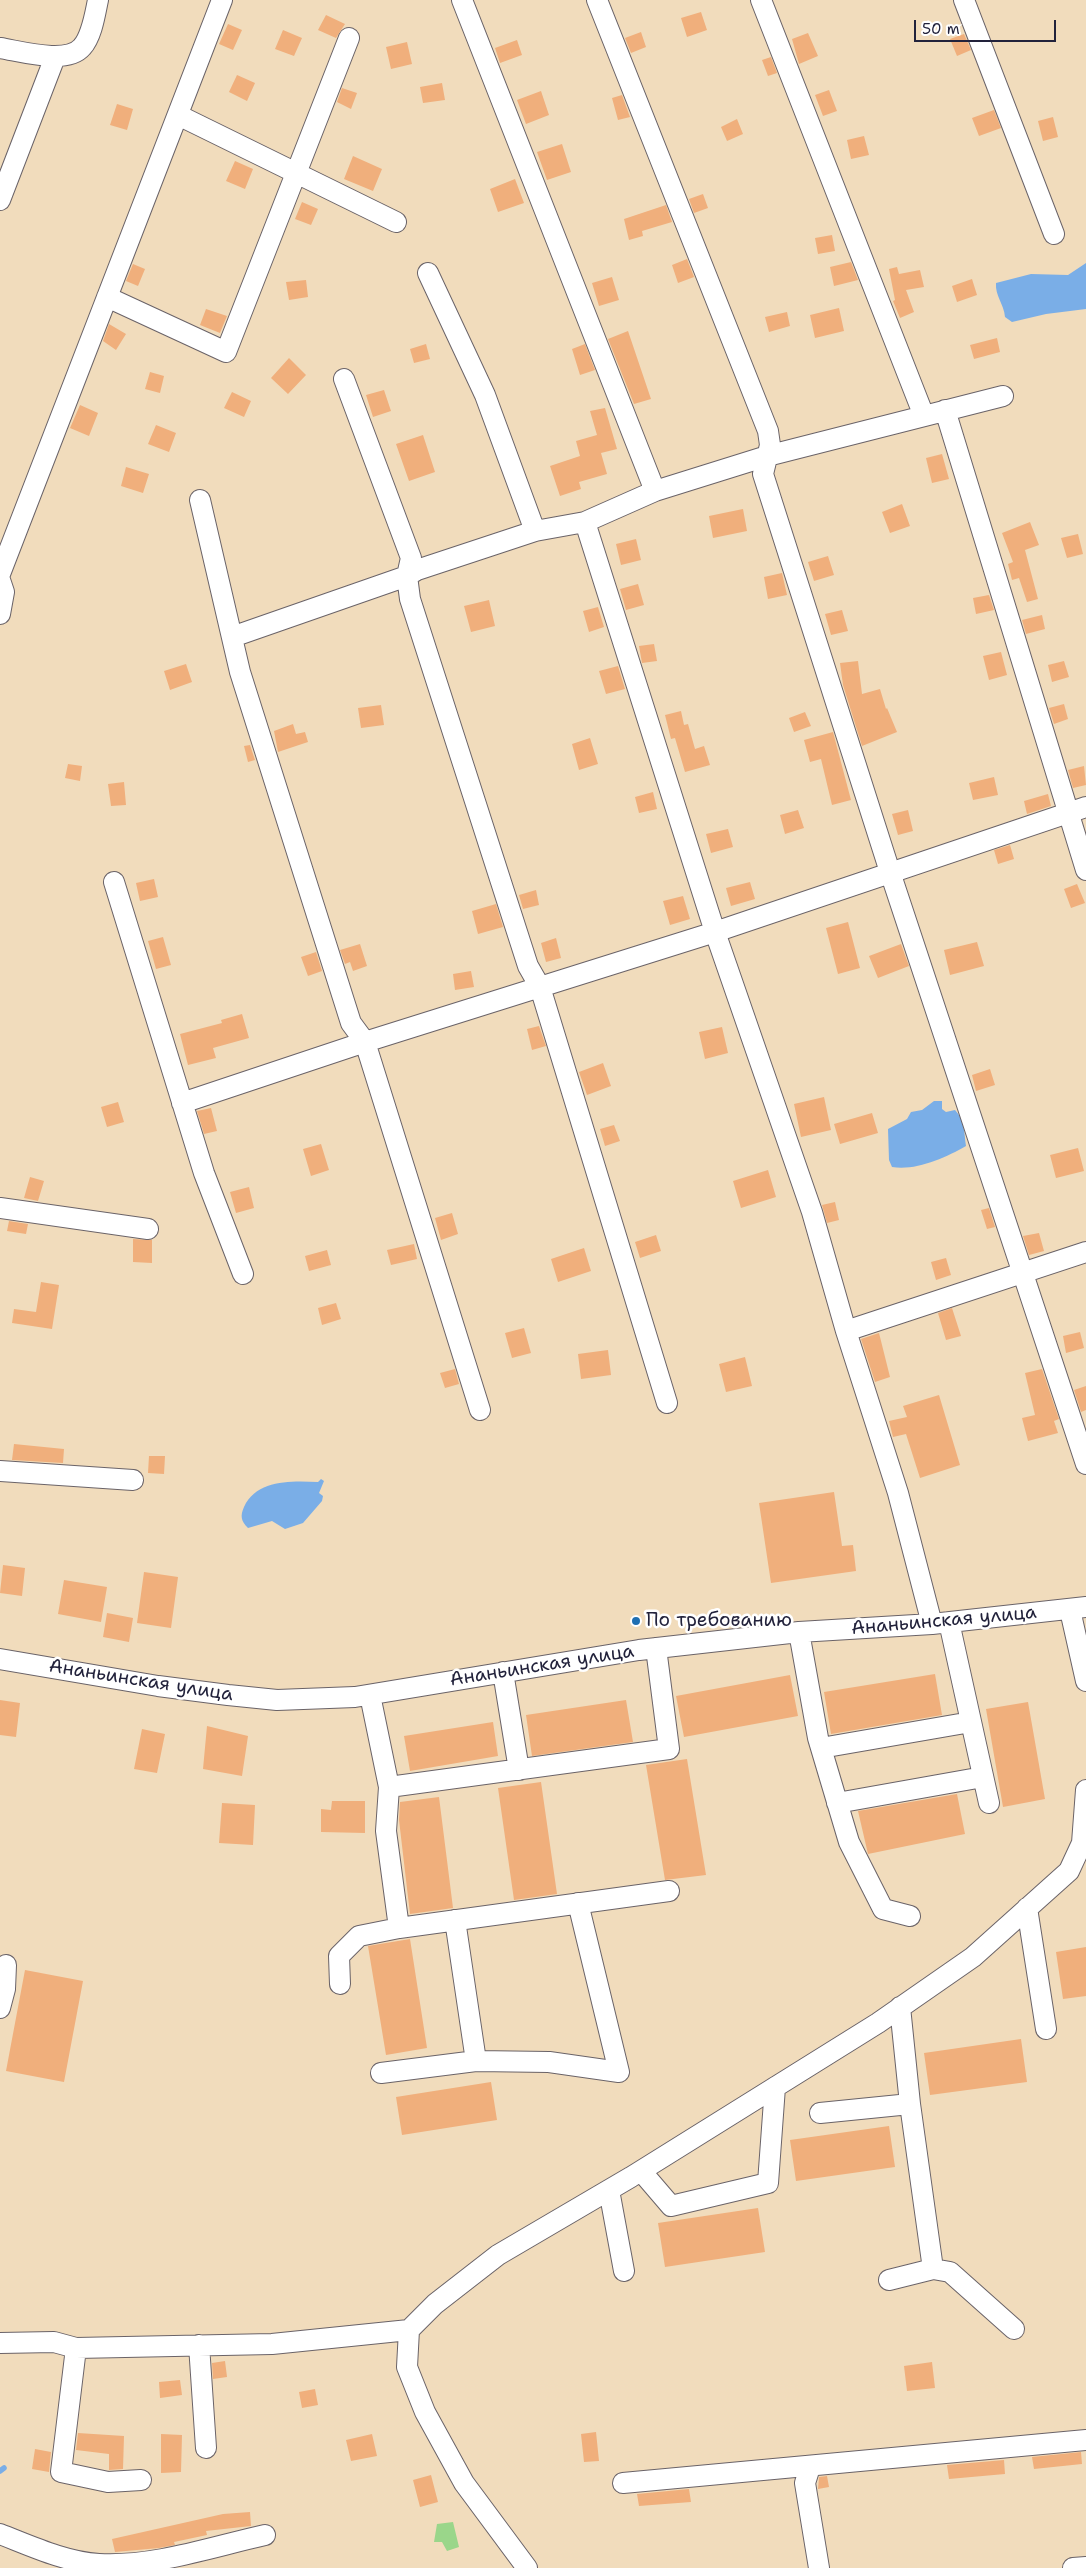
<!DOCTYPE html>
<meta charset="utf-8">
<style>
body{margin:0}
#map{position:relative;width:1086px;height:2568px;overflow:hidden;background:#f1dcbc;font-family:"Shantell Sans",sans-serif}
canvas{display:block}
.scale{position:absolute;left:914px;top:20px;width:142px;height:22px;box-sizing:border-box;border:2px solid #22223b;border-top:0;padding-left:6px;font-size:15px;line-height:18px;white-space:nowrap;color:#22223b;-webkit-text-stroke:4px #fff;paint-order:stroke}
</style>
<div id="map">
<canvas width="1086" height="2568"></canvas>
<div class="scale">50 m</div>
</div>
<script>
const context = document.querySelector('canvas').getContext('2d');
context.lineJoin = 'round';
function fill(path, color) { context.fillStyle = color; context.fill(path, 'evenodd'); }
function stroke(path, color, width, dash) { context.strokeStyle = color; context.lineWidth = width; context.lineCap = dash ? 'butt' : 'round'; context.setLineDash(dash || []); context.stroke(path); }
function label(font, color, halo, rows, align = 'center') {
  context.font = font + ' "Shantell Sans",sans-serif'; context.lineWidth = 5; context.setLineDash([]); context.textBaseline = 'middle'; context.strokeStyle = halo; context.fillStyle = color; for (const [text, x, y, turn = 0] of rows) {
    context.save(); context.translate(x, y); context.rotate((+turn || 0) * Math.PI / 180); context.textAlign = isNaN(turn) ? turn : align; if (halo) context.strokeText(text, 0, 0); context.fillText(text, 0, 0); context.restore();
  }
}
fill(new Path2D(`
 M453,2522l6,25 -12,4 -5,-9h-8l3,-18z`), '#9ad68a');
fill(new Path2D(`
 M1086,263v46l-40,5 -34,8 -7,-5c-1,-13 -10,-21 -9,-34l35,-9 37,1z
 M934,1101h8v8l4,3 9,-2c10,10 9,23 11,36 -21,12 -50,25 -74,21l-3,-7 -1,-31 19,-10 4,-7 11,-2z
 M321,1479l3,2 -5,12 4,3 -1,5 -19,22 -18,6 -13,-8 -24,7c-7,-7 -8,-12 -4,-21 13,-28 48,-26 74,-25z`), '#7aaee7');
stroke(new Path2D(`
 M0,2471l4,-3`), '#7aaee7', 5.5);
fill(new Path2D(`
 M701,12l6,18 -20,7 -6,-19z
 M326,15l19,9 -9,14 -18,-8z
 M228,24l14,6 -9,20 -14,-6z
 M283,30l19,8 -8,18 -19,-7z
 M641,32l5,15 -15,6 -6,-15z
 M808,33l10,23 -19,8 -7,-25z
 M964,34l7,16 -14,6 -7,-17z
 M517,40l5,15 -22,8 -5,-15z
 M407,42l5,22 -21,5 -5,-22z
 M771,57l6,16 -9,3 -6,-16z
 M237,75l18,8 -8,18 -18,-9z
 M442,83l3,17 -22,3 -3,-16z
 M342,88l15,5 -6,16 -14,-7z
 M829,90l8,21 -14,5 -8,-21z
 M541,91l8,24 -23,9 -9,-24z
 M622,95l8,22 -12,3 -6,-22z
 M117,104l16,5 -6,21 -17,-5z
 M994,110l7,18 -22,8 -7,-18z
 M1053,117l5,20 -15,4 -5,-20z
 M737,119l6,15 -16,7 -6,-14z
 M864,136l5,19 -18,4 -4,-19z
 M562,144l9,28 -24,8 -10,-28z
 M353,156l29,13 -9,22 -29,-12z
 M235,161l18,8 -8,20 -19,-8z
 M515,179l9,24 -26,9 -8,-23z
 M703,194l5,14 -14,5 -5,-14z
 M302,202l16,7 -7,16 -16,-6z
 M666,205l6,17 -30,9 1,5 -14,4 -5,-21z
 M832,235l3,16 -17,3 -3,-16z
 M687,259l7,18 -16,6 -6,-18z
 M851,262l7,18 -24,6 -4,-19z
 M133,264l12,5 -7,17 -12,-5z
 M897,267l2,7 21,-4 4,17 -18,3 8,22 -14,6 -7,-17 2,-1 -6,-31z
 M612,277l7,23 -20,6 -7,-23z
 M972,279l5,16 -20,7 -5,-16z
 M306,280l2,17 -19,3 -3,-18z
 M839,308l5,23 -29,7 -5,-23z
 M206,309l21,7 -7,17 -20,-8z
 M787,312l3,14 -21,6 -4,-15z
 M109,324l17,10 -10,16 -13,-9z
 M628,331l23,68 -17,5 -26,-65z
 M997,338l3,14 -26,7 -4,-14z
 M426,344l4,15 -16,4 -4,-14z
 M585,344l10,26 -15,5 -8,-26z
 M289,358l17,17 -18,19 -17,-16z
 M150,372l14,4 -4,17 -15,-4z
 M384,390l7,21 -18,6 -7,-22z
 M232,392l19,9 -7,16 -20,-9z
 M80,405l18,8 -9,23 -19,-8z
 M605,408l12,41 -16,4 6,21 -28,8 2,7 -21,7 -10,-30 30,-10 -4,-15 21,-6 -7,-24z
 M156,425l20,8 -7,19 -21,-8z
 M423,435l12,37 -26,9 -13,-37z
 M942,454l7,25 -17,4 -6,-25z
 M126,467l23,7 -6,19 -22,-7z
 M902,504l8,22 -20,7 -8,-21z
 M743,509l4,22 -34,7 -4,-22z
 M1030,522l9,23 -14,5 13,49 -11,3 -8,-24 -7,2 -4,-16 5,-2 -11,-29z
 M1078,534l5,20 -16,4 -6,-20z
 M636,539l5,21 -20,5 -5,-21z
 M828,556l6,19 -20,6 -6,-19z
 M782,573l5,22 -19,4 -4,-22z
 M638,584l6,21 -18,5 -6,-21z
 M989,595l5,15 -18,4 -3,-16z
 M489,600l6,26 -24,6 -7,-26z
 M598,607l6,20 -15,5 -6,-21z
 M842,610l6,21 -17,4 -6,-21z
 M1042,615l3,14 -19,5 -4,-14z
 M654,644l3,17 -15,2 -3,-17z
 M1001,652l6,23 -18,5 -6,-24z
 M858,661l4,33 18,-5 6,20 1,-1 10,24 -35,14 -19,-61 -3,-22z
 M1064,661l5,16 -17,5 -4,-17z
 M186,664l6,18 -22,8 -6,-19z
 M618,666l7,23 -19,5 -7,-23z
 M1064,704l4,15 -14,5 -5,-16z
 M381,705l3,20 -23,3 -3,-20z
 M681,711l3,14 4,-1 7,25 9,-3 6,19 -25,7 -10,-34 -4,1 -6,-24z
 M805,712l6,14 -17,6 -5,-14z
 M293,724l3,10 9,-2 3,10 -30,10 -4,-21z
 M833,732l18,68 -19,5 -11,-46 -11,3 -6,-22z
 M590,738l8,26 -19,6 -7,-26z
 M250,745l5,15 -7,2 -4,-16z
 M68,764l14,2 -2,15 -15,-3z
 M1084,766l2,19 -13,3 -5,-18z
 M994,777l4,18 -25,5 -4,-17z
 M124,782l2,23 -15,1 -3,-22z
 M653,792l4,17 -18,4 -4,-16z
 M1048,794l3,12 -24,8 -3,-13z
 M798,810l6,18 -19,6 -5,-19z
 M908,810l5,21 -15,4 -6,-21z
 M728,829l5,18 -22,6 -5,-19z
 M1010,845l4,14 -16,5 -4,-14z
 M154,879l4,18 -18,4 -4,-18z
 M750,882l5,17 -24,7 -5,-18z
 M1077,884l8,19 -14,5 -7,-19z
 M536,890l3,15 -16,4 -4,-14z
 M683,896l7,23 -20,6 -7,-24z
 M496,904l7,23 -25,7 -6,-23z
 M848,922l12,46 -22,6 -12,-46z
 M163,937l8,28 -15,4 -8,-28z
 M556,938l5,20 -15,4 -5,-19z
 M977,942l7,24 -34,9 -6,-25z
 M360,944l7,22 -14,5 -3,-9 -5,2 -5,-14z
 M901,944l8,22 -31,12 -9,-22z
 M316,952l6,19 -14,5 -7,-19z
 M471,971l3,16 -19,3 -2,-16z
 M242,1014l7,24 -36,10 3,10 -28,7 -8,-31 42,-11 -1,-3z
 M539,1026l7,20 -14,4 -5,-21z
 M722,1027l6,26 -23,6 -6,-27z
 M603,1063l8,23 -24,9 -8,-23z
 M990,1069l5,16 -19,6 -4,-16z
 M824,1097l7,33 -30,7 -7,-33z
 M118,1102l6,20 -17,5 -6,-20z
 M211,1108l6,23 -13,3 -7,-23z
 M872,1113l6,20 -38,11 -6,-20z
 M614,1125l6,16 -15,5 -5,-17z
 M321,1144l8,26 -18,6 -8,-27z
 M1078,1148l6,23 -28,7 -6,-23z
 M768,1170l8,27 -35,11 -8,-27z
 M30,1177l14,4 -6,20 -14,-3z
 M249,1187l5,21 -18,5 -6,-21z
 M835,1202l4,18 -12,3 -5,-18z
 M989,1208l6,19 -8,2 -6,-19z
 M452,1213l6,21 -17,6 -6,-22z
 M9,1221l19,3 -2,10 -19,-3z
 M1039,1233l5,18 -15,4 -6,-19z
 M656,1235l5,16 -21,7 -5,-16z
 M133,1239l19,1v23l-19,-1z
 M414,1244l3,15 -26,6 -4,-15z
 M584,1248l7,23 -33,11 -7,-23z
 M327,1250l4,15 -22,6 -4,-15z
 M946,1258l5,17 -15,5 -5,-18z
 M41,1282l18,3 -7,44 -40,-6 2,-14 22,3z
 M336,1303l5,16 -19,6 -4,-17z
 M952,1308l9,28 -15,4 -8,-27z
 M524,1328l7,25 -19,5 -7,-25z
 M1080,1332l4,16 -18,5 -3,-17z
 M879,1333l11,44 -15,5 -14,-43z
 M608,1350l3,25 -30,4 -3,-25z
 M745,1357l7,29 -26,6 -7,-28z
 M455,1369l4,15 -14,4 -5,-15z
 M1042,1369l17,50 -5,2 4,12 -30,8 -6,-23 13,-3 -10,-42z
 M1086,1386v24l-5,2 -7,-22z
 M939,1395l21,70 -40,13 -14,-44 -13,3 -4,-16 18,-4 -4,-11z
 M14,1444l50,5 -1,14 -51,-3z
 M149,1456h16l-1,18 -16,-1z
 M834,1492l8,54 11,-1 3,26 -85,12 -12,-80z
 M3,1565l22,3 -3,28 -22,-3z
 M144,1572l34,5 -7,51 -34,-5z
 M64,1580l43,7 -6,35 -43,-8z
 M107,1613l26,5 -4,24 -26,-5z
 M935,1674l7,41 -111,19 -7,-42z
 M790,1675l8,41 -114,21 -8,-41z
 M0,1700l20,3 -4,34 -16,-2z
 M626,1700l7,42 -101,14 -6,-41z
 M1028,1702l17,97 -42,8 -17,-98z
 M493,1722l5,34 -88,15 -6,-35z
 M207,1726l41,10 -6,40 -39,-7z
 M142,1729l23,5 -8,39 -23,-4z
 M687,1759l19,116 -41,5 -19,-115z
 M541,1782l16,112 -43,6 -16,-112z
 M957,1794l8,40 -97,20 -10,-43z
 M439,1797l14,111 -43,6 -11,-94 1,-18z
 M332,1801h33v32l-44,-1v-23l10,1z
 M222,1803l33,2 -2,40 -34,-2z
 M410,1939l17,109 -41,7 -18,-109z
 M1086,1947v49l-23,3 -7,-47z
 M25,1970l58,11 -19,101 -58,-11z
 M1021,2039l6,43 -97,13 -6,-42z
 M491,2082l6,38 -95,15 -6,-38z
 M889,2126l6,41 -99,14 -6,-41z
 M758,2208l7,44 -100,15 -7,-44z
 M225,2361l2,16 -14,2 -1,-16z
 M932,2362l3,26 -28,3 -3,-25z
 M180,2380l2,15 -22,3 -1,-16z
 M315,2389l3,16 -16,3 -3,-16z
 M596,2432l3,29 -15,1 -3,-28z
 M78,2433l46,3 -1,33 -14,1v-16l-33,-4z
 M161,2434l21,1 -1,37 -20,1z
 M372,2434l5,22 -26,5 -5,-21z
 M35,2449l16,3 -2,20 -17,-3z
 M1081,2452l1,12 -48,5 -2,-12z
 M1004,2460l1,14 -56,5 -2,-14z
 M431,2475l7,27 -18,5 -7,-27z
 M827,2476l2,11 -11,2 1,-12z
 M689,2489l2,13 -52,4 -2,-12z
 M250,2512l1,14 -45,5 1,4 -33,7 1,3 -16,3 -44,4 -3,-13 111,-25z`), '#f0af7c');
const minor = new Path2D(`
 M462,0l193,491
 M597,0l171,431 2,14 -7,29 127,398 196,592
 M761,0l163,416
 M964,0l90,234
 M0,48c20,3 67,17 82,-1 10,-11 13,-33 16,-47
 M178,115l218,107
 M0,200l55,-143
 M428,273l57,122 50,136
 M107,297l119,55 123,-314
 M344,379l67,179 -4,18 3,23 118,367 12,21 127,416
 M945,410l141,460
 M200,500l40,172 111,351 14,19 115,368
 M585,522l130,410 97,280 34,119 52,162 34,131
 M0,574l222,-574
 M0,580l4,12 -4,22
 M232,637l175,-61 10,-6 118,-39 50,-9 70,-31 112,-35 236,-60
 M114,882l90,291 39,101
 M182,1103l183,-61 350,-110 371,-125
 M0,1208l148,21
 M846,1331l240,-79
 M0,1471l133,9
 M1070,1610l16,71
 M949,1622l40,181
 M799,1632l19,106 31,104 34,67 27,7
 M0,1659l158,27 70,9 49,5 78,-3 284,-47 160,-18 133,-8 154,-17
 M503,1672l16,98
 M821,1748l150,-26
 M389,1787l280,-38 -13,-101
 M837,1803l146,-26
 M1027,1908l19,121
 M455,1920l21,141
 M399,1928l270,-37
 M340,1984l-1,-28 20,-20 40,-8 -13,-97 3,-44 -19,-92
 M0,2008l5,-19 1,-24
 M381,2073l95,-12 73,1 70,10 -41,-169
 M910,2104l23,165 17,3 64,57
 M820,2113l90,-9 -10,-97
 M641,2171l30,35 97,-23 7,-96
 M609,2190l15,81
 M889,2280l44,-11
 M0,2343l54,-1 22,6 196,-4 137,-14
 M199,2345l7,103
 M76,2348l-15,124 47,10 33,-2
 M810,2467l-5,16 14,85
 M623,2483l463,-43
 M0,2534c31,12 65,28 99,30 55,3 112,-17 166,-29
 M527,2568l-63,-85 -39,-71 -18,-45 2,-37 26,-26 63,-49 133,-78 247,-154 95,-66 96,-86 13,-28 4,-53
 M1073,2568l13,-1`);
stroke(minor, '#6a6368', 22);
stroke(minor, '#fff', 20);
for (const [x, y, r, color] of [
 [636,1621,5,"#1f6fb2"]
]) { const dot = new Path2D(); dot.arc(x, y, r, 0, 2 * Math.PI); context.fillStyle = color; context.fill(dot); stroke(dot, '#fff', 2); }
label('19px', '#22223b', '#fff', [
 ["По требованию",646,1621]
], 'left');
label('19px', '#22223b', '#fff', [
 ["Ананьинская улица",944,1621,-5],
 ["Ананьинская улица",542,1666,-9],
 ["Ананьинская улица",141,1681,9]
]);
</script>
